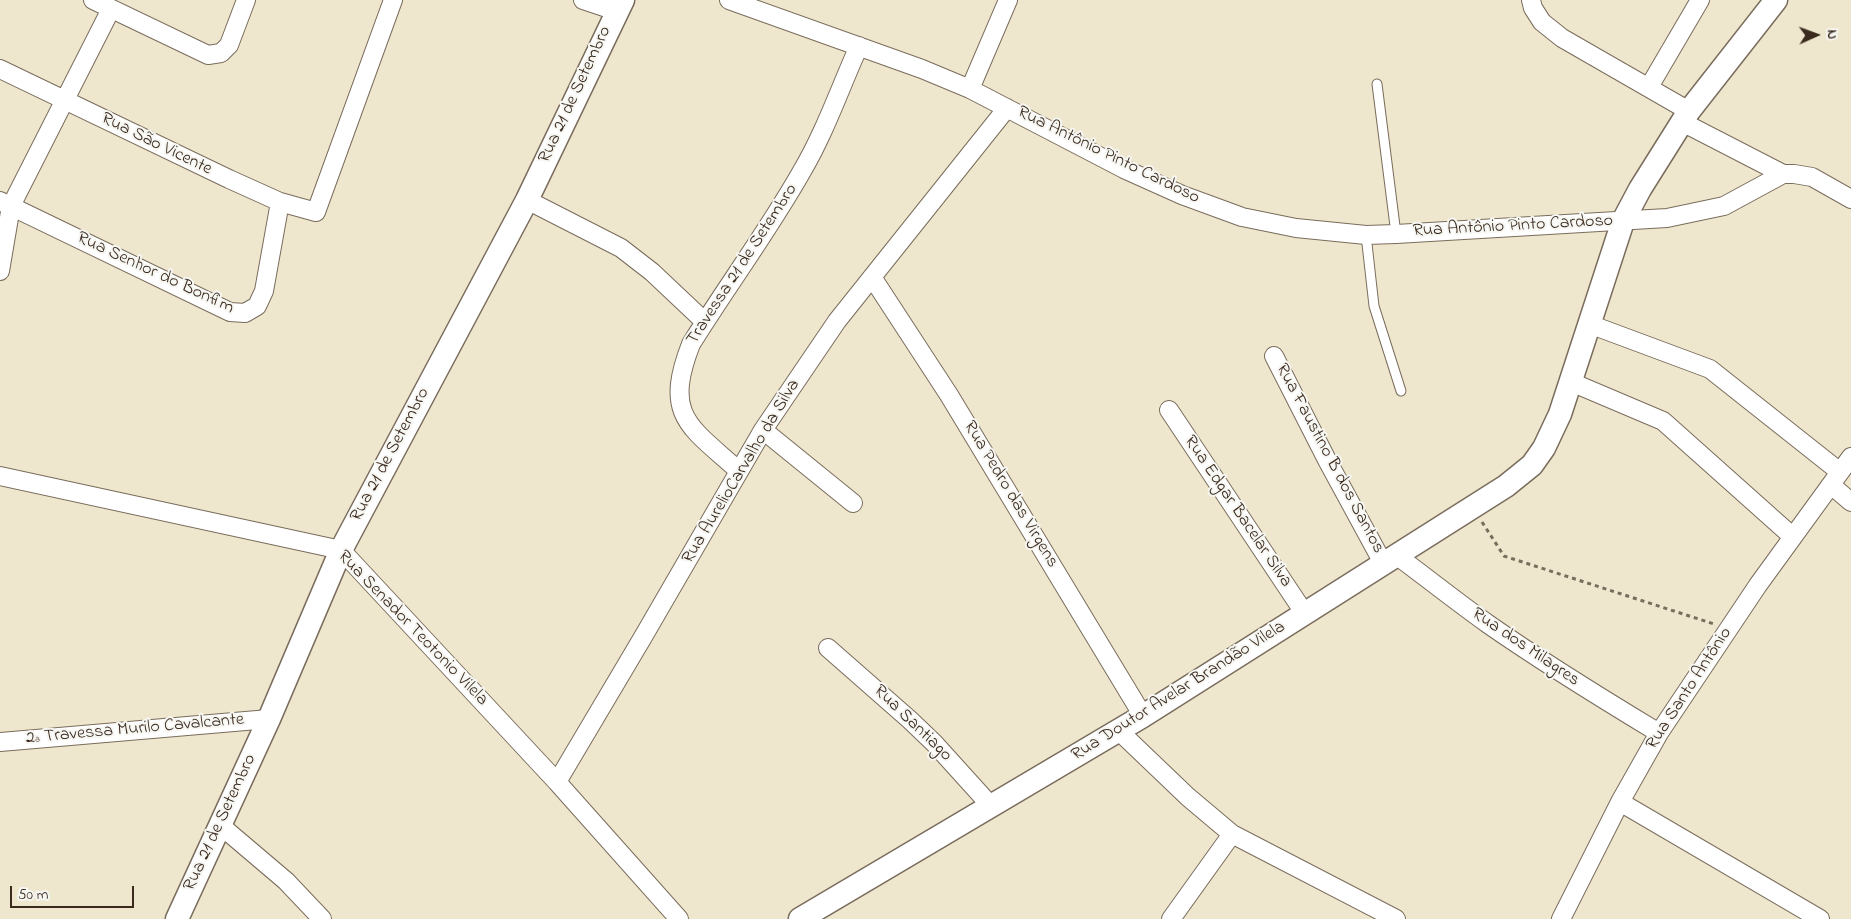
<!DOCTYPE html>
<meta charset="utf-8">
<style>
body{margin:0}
#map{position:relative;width:1851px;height:919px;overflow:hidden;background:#eee7ce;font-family:"Indie Flower",sans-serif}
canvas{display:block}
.north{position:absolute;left:1791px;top:10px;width:50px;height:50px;-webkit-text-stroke:4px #f6f6f2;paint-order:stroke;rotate:88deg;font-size:14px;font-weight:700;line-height:20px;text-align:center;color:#3b2a1e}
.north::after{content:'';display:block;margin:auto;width:18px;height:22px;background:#3b2a1e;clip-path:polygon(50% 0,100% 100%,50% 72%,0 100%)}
.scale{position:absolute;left:10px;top:886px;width:124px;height:22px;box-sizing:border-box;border:2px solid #3b2a1e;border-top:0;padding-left:6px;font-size:15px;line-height:18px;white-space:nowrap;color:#3b2a1e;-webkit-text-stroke:4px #f6f6f2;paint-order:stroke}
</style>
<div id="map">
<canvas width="1851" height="919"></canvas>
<div class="north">N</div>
<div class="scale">50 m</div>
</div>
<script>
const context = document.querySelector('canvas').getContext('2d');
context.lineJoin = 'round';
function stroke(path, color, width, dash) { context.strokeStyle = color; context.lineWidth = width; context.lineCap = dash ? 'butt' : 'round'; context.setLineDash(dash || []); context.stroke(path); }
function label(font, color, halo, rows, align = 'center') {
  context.font = font + ' "Indie Flower",sans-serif'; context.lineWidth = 4; context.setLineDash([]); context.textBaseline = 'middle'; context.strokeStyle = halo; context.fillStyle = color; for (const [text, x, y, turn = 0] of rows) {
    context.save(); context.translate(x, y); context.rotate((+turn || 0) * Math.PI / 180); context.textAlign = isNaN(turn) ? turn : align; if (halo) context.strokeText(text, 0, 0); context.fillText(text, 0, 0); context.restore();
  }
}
const service = new Path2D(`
 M1377,84l19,150
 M1366,235l8,71 27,85`);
const minor = new Path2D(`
 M93,0l115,55 13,-2 8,-8 17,-45
 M583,0l33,11
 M729,0l193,69 48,20 154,80 58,26 60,22 54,11 70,7 30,-1 271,-16 57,-12 59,-32h11l18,3 39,22
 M1531,0l2,8 9,14 20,16 127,73
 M0,69l229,110 51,23 36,10 77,-212
 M1649,87l51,-87
 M970,89l38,-89
 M1682,122l101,52
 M527,200l94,48 31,24 53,50
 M0,201l230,111 15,1 12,-7 7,-15 16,-89
 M0,271l11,-65 100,-197
 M872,277l77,118 194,321
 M1589,324l121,45 130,103
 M1274,356l53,104 56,103
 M1571,382l92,39 130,116
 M1169,410l136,204
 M763,430l90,73
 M739,471c-50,-45 -76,-55 -48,-127 36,-58 77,-113 111,-173 23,-39 38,-83 57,-125
 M0,476l341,74 216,232 122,137
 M1831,485l20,17
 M1396,555c31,23 61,47 92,69 56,39 113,74 171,109
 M828,648l82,72 24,23 57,63
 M1119,731l69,66 44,37 164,85
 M0,742l269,-23
 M557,782l86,-145 120,-207 74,-109 170,-213
 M1620,802l200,117
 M220,825l66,56 36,38
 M1171,919l61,-85
 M1561,919l59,-117 39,-69 99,-148 93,-128`);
const tertiary = new Path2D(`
 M177,919l92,-200 72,-169 186,-350 96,-200
 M800,919l343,-203 363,-230 26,-21 12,-17 16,-34 63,-193 17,-32 49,-78 87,-111`);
stroke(service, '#7a6c5c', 11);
stroke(minor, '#7a6c5c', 20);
stroke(tertiary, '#7a6c5c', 25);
stroke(new Path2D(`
 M1482,522l22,34 210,68`), '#7a6c5c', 3, [4, 4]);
stroke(service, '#fff', 9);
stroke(minor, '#fff', 18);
stroke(tertiary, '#fff', 22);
label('18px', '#3b2a1e', '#f6f6f2', [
 ["Rua 21 de Setembro",576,95,-65],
 ["Rua São Vicente",156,145,26],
 ["Rua Antônio Pinto Cardoso",1108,156,26],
 ["Rua Antônio Pinto Cardoso",1513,227,-3],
 ["Travessa 21 de Setembro",743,265,-57],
 ["Rua Senhor do Bonfim",155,274,25],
 ["Rua 21 de Setembro",391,455,-62],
 ["Rua Faustino B dos Santos",1329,459,62],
 ["Rua AurelioCarvalho da Silva",742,472,-59],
 ["Rua Pedro das Virgens",1010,495,59],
 ["Rua Edgar Bacelar Silva",1237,512,56],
 ["Rua Senador Teotonio Vilela",412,629,46],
 ["Rua dos Milagres",1525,648,34],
 ["Rua Santo Antônio",1690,689,-57],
 ["Rua Doutor Avelar Brandão Vilela",1179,692,-32],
 ["Rua Santiago",912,724,44],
 ["2ª Travessa Murilo Cavalcante",135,730,-5],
 ["Rua 21 de Setembro",221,823,-65]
]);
</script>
